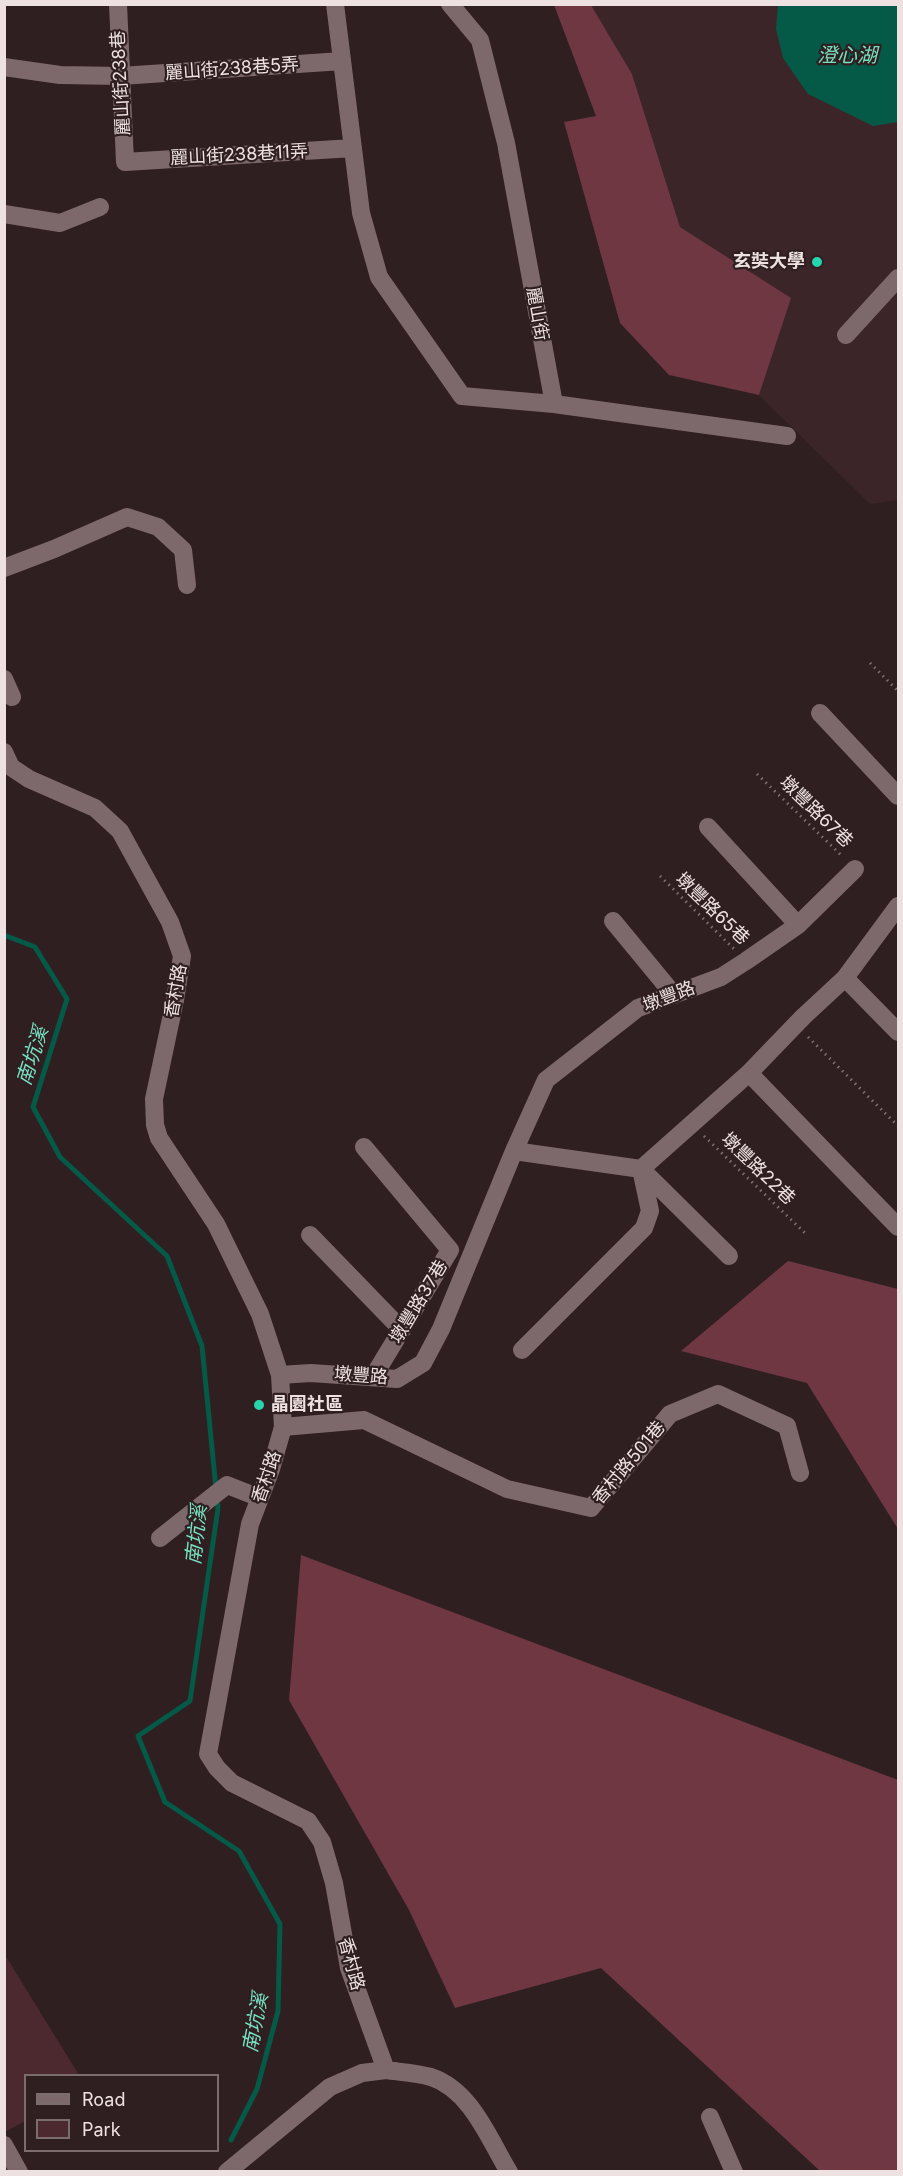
<!DOCTYPE html>
<meta charset="utf-8">
<style>
body{margin:0}
#map{position:relative;width:903px;height:2176px;overflow:hidden;background:#2f1f21;font-family:Inter,sans-serif}
canvas{display:block}
.frame{position:absolute;inset:0;border:6px solid #ede1e2;pointer-events:none}
.legend{position:absolute;left:24px;top:2074px;width:195px;height:78px;box-sizing:border-box;background:#2f1f21;border:2px solid #7b6d6e;margin:0;padding:8px 10px;list-style:none;font-size:18px;color:#ede1e2}
.legend li{display:flex;align-items:center;gap:12px;height:30px}
.legend b{width:30px;border:2px solid #7b6d6e}
</style>
<div id="map">
<canvas width="903" height="2176"></canvas>
<div class="frame"></div>
<ul class="legend">
<li><b style="height:8px;background:#7d696c"></b>Road</li>
<li><b style="height:16px;background:#4c292f"></b>Park</li>
</ul>
</div>
<script>
const context = document.querySelector('canvas').getContext('2d');
context.lineJoin = 'round';
function fill(path, color) { context.fillStyle = color; context.fill(path, 'evenodd'); }
function stroke(path, color, width, dash) { context.strokeStyle = color; context.lineWidth = width; context.lineCap = dash ? 'butt' : 'round'; context.setLineDash(dash || []); context.stroke(path); }
function label(font, color, halo, rows, align = 'center') {
  context.font = font + ' Inter,"Noto Sans TC",sans-serif'; context.lineWidth = 4.5; context.setLineDash([]); context.textBaseline = 'middle'; context.strokeStyle = halo; context.fillStyle = color; for (const [text, x, y, turn = 0] of rows) {
    context.save(); context.translate(x, y); context.rotate((+turn || 0) * Math.PI / 180); context.textAlign = isNaN(turn) ? turn : align; if (halo) context.strokeText(text, 0, 0); context.fillText(text, 0, 0); context.restore();
  }
}
fill(new Path2D(`
 M591,5h307v495l-28,4 -111,-109 31,-97 -110,-71 -48,-153z`), '#3c2529');
fill(new Path2D(`
 M5,1955l74,120 -53,1 -1,45 -20,11z`), '#4c292f');
fill(new Path2D(`
 M554,5h37l41,69 48,153 111,71 -32,97 -90,-20 -49,-52 -56,-201 32,-6z
 M788,1261l110,28v240l-91,-146 -126,-32z
 M301,1555l597,225v391h-78l-219,-203 -146,40 -46,-98 -120,-210z`), '#6e3742');
fill(new Path2D(`
 M778,5h120v117l-25,4 -65,-32 -25,-36 -7,-29z`), '#045947');
stroke(new Path2D(`
 M4,935l31,12 32,52 -34,108 27,50 107,99 35,90 14,143
 M217,1499l1,9 -28,193 -52,35 27,66 74,49 41,73 -2,87 -21,78 -26,51`), '#045947', 5);
stroke(new Path2D(`
 M870,663l28,28
 M757,774l86,83
 M660,876l74,73
 M808,1037l90,89
 M704,1136l102,98`), '#7f7072', 3, [1.5, 4.5]);
stroke(new Path2D(`
 M118,4l7,158 228,-14
 M335,4l26,209 18,64 83,119 92,8
 M450,4l30,36 26,103 48,261 233,32
 M4,67l56,8 61,1 221,-15
 M4,214l56,9 40,-16
 M846,335l52,-57
 M4,568l50,-19 73,-32 31,10 25,23 4,35
 M4,679l8,18
 M820,713l78,83
 M4,752l7,15 18,12 66,29 25,23 50,91 12,34 -7,44 -21,99 1,26 4,13 57,86 44,90 20,61 3,52 -12,42 -21,55 -42,230 9,14 15,15 76,38 14,21 12,41 15,85 37,102c14,2 31,3 45,7 40,13 58,62 78,95
 M708,827l90,98
 M613,921l61,74
 M845,978l53,54
 M749,1073l149,154
 M364,1147l86,103 -77,127
 M514,1151l32,-71 92,-72 83,-31 25,-16 52,-36 57,-56
 M641,1169l88,87
 M310,1235l92,95
 M522,1350l122,-122 6,-17 -9,-42
 M280,1375l31,-2 86,6 26,-16 18,-34 73,-178 127,18 108,-96 54,-56 42,-39 53,-72
 M283,1427l81,-7 143,69 84,19 79,-94 48,-20 69,32 13,47
 M160,1538l67,-53 33,13
 M710,2117l24,55
 M4,2145l15,27
 M227,2172l103,-85 32,-14 24,-3`), '#7d696c', 18);
for (const [x, y, r, color] of [
 [817,262,6,"#27d5ad"],
 [259,1405,6,"#27d5ad"]
]) { const dot = new Path2D(); dot.arc(x, y, r, 0, 2 * Math.PI); context.fillStyle = color; context.fill(dot); stroke(dot, '#2f1f21', 2); }
label('18px', '#ede1e2', '#2f1f21', [
 ["麗山街238巷5弄",232,69,-4],
 ["麗山街238巷",121,83,-93],
 ["麗山街238巷11弄",239,155,-3],
 ["麗山街",537,314,80],
 ["墩豐路67巷",816,812,44],
 ["墩豐路65巷",712,909,44],
 ["香村路",176,991,-80],
 ["墩豐路",669,997,-21],
 ["墩豐路22巷",758,1169,44],
 ["墩豐路37巷",419,1302,-59],
 ["墩豐路",361,1376,4],
 ["香村路501巷",629,1463,-50],
 ["香村路",267,1477,-71],
 ["香村路",351,1964,75]
]);
label('bold 18px', '#ede1e2', '#2f1f21', [
 ["玄奘大學",805,262],
 ["晶園社區",271,1405,"left"]
], 'right');
label('italic 20px', '#76e0c1', '#2f1f21', [
 ["澄心湖",847,56],
 ["南坑溪",33,1056,-72],
 ["南坑溪",197,1535,-84],
 ["南坑溪",256,2023,-79]
]);
</script>
